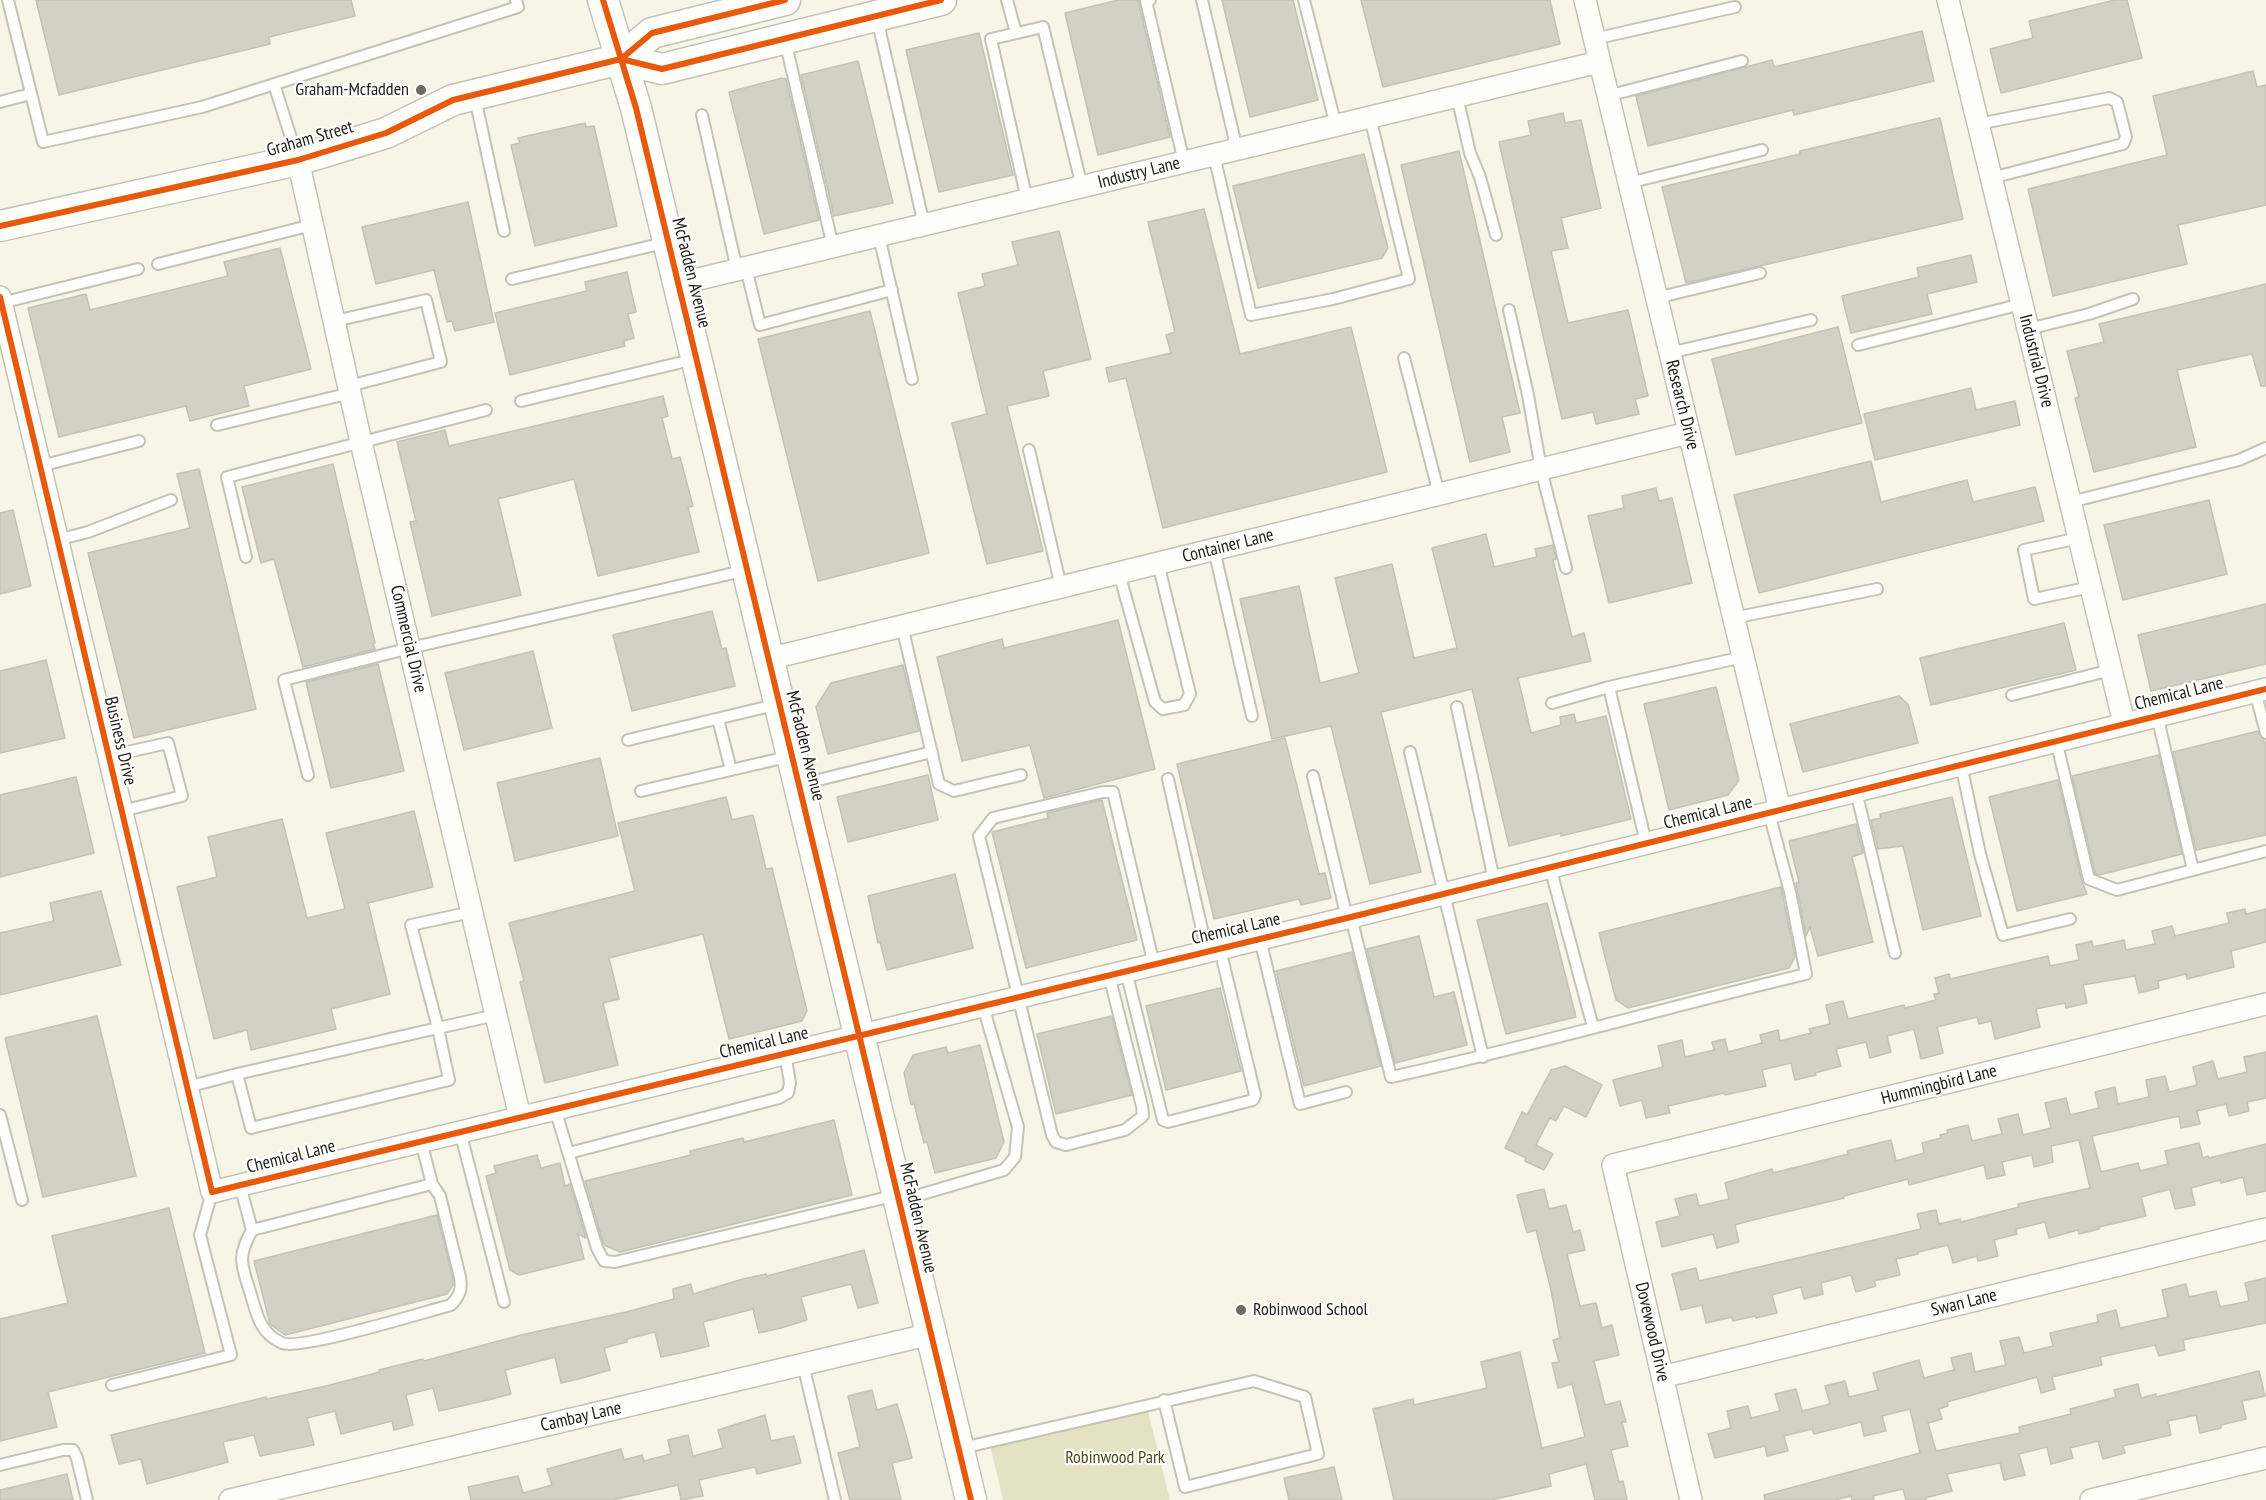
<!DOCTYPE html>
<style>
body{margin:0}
canvas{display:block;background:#f7f5e7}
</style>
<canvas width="2266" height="1500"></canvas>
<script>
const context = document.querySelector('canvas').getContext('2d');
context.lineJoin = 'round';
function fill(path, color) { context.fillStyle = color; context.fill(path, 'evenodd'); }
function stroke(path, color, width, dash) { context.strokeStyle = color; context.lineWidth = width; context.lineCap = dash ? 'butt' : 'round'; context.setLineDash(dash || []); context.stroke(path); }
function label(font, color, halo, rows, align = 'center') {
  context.font = font + ' "PT Sans Narrow",sans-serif'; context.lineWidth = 4.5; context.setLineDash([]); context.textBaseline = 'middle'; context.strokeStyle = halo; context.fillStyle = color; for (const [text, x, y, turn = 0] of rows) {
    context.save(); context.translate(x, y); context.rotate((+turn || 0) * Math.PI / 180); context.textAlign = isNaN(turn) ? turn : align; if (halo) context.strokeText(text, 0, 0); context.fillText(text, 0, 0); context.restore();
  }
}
fill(new Path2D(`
 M1147,1407l23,93h-167l-13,-55z`), '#e5e2c3');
const building = new Path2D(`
 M36,0h315l4,16 -86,21 1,7 -211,51z
 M1118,0h20l32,137 -72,18 -33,-142z
 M1222,0h71l25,100 -68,17z
 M1361,0h189l10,44 -177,43z
 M2115,0h12l15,58 -141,35 -11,-44 43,-11 -4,-17z
 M1922,31l12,50 -140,34 -1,-5 -145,36 -12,-50 136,-36 2,7z
 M979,33l34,142 -74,17 -33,-142z
 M858,61l35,142 -59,13 -33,-141z
 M2253,71l4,16 9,-2v120l-88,20 9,39 -134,32 -25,-107 139,-34 -14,-59z
 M782,78l4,1 33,141 -55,14 -35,-142z
 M1563,113l2,10 16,-3 20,88 -40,10 7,30 -17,3 17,72 60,-13 20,86 -13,3 4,15 -43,10 -3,-12 -31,7 -63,-277 32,-7 -3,-14z
 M1940,118l23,101 -277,64 -24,-96 138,-33v-3z
 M585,123l1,4 8,-1 23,100 -82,20 -24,-101 9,-2 -2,-5z
 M1459,151l61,262 -18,4 8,35 -40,10 -69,-297z
 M1364,154l24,94 -6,10 -124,30 -25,-102z
 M468,202l26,120 -39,9 -3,-10 -5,1 -13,-52 -58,14 -14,-57z
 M1204,209l36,145 111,-27 36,145 -224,56 -37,-150 -17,4 -3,-14 65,-15 -5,-18 9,-3 -27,-110z
 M1059,231l32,128 -48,12 6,25 -42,10 36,145 -56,13 -35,-141 35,-9 -29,-121 27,-7 -3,-12 36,-9 -6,-23z
 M280,248l31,121 -67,17 5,20 -59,15 -4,-15 -127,31 -31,-129 58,-14 4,16 138,-34 -4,-14z
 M1971,255l6,27 -50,12 5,20 -81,19 -9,-37 77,-19 -2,-9z
 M627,272l9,40 -8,2 6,24 -10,3 1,5 -115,29 -15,-62 92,-22 -2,-9z
 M2266,284v102h-5l-9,-32 -75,16 19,77 -102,25 -19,-74 4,-1 -12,-46 37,-9 -5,-18z
 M870,311l59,242 -111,28 -60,-242z
 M1838,327l24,96 -126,32 -24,-96z
 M1971,388l5,22 39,-9 5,24 -145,35 -11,-46z
 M663,396l5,20 -6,2 10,41 8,-2 13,49 -5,1 11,45 -101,24 -24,-97 -76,20 23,96 -89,21 -22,-94 6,-1 -19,-79 48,-12 4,16z
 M1871,461l10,41 86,-22 6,22 62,-15 9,34 -285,72 -25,-98z
 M333,464l42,179h-2l2,6 -72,18 -29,-108 -13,4 -19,-76z
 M199,469l57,240 -122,29 -46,-185 102,-25 -13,-54z
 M1656,488l3,13 13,-3 20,85 -83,20 -21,-87 36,-8 -2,-12z
 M2209,500l18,74 -104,26 -19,-75z
 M13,510l18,76 -31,8v-81z
 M1486,534l8,33 43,-10 -2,-8 18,-4 3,14 -3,1 19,77 12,-4 7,28 -73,17 13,55 30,-8 -1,-8 14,-3 2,9 30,-7 25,103 -70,17v-3l-52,13 -37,-157 -47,12 -44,11 40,160 -51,12 -39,-158 -59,13 -32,-140 59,-13 21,97 39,-10 -24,-95 57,-14 22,94 43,-10 -25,-100z
 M2266,604v60l-115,27 -13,-56z
 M712,611l10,38 4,-1 9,38 -103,25 -19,-76z
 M1118,620l37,149 -111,29 -14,-53 -68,16 -25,-104 65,-18 2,9z
 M2064,623l12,47 -145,35 -11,-47z
 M533,651l19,77 -88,22 -19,-77z
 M46,660l19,78 -65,15v-82z
 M378,664l26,107 -73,17 -25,-106z
 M903,665l16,66 -91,23 -12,-47 15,-24z
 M1716,687l23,93 -11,15 -59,15 -25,-106z
 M1899,696l9,8 10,39 -115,29 -13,-48z
 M2258,731l8,13v91l-70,15 -23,-98z
 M1285,738l34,136 6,-1 6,25 -30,7 -2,-6 -85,20 -37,-155z
 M2159,755l23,99 -83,21 -4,-2 -23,-97z
 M600,758l18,78 -103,25 -18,-78z
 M928,775l10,45 -90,22 -11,-45z
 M76,777l18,76 -94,24v-82z
 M2058,780l24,101 5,13 -70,17 -28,-114z
 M726,797l6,23 21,-5 13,54 6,-1 35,143 -5,10 -73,18 -26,-105 -94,24 10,41 -16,4 15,62 -73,18 -25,-101 4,-1 -15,-58 126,-32 -17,-68z
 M1952,797l29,119 -58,14 -20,-84 -25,3 -7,-29 10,-2 -1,-4z
 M1102,800l35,140 -111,28 -34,-136 56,-14 -1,-5z
 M414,811l19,76 -65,16 22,91 -59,15 5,20 -85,21 -4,-20 -33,9 -37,-152 40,-10 -9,-40 74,-18 25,99 38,-9 -19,-76z
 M1856,824l7,29 -11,4 21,85 -55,14 -8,-29 -4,9 -10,-53 3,-1 -10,-41z
 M955,874l18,74 -86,22 -7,-28 -2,1 -10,-47z
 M1781,887l14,70 -6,11 -161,40 -12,-8 -17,-67z
 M101,891l20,74 -121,30v-62l54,-12 -4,-18z
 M1547,903l29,114 -70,17 -29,-114z
 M2245,909l1,5 20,-5v33l-35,9 3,16 -47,12 -1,-5 -28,7 1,7 -20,5 -4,-17 -52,9 4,18 -21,5 -1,-5 -29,6 4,18 -45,12 -4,-18 -12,3 -2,-7 -40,10 6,26 -22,6 -7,-30 -27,7 4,16 -21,6 -4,-16 -30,7 5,17 -26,7 1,2 -21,5 -4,-17 -29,7 4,16 -41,9 -1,-2 -56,13 2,7 -24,5 -4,-18 -22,6 -7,-26 50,-13 -5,-21 24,-6 3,17 29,-7 -2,-8 13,-3 3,13 34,-9 -2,-8 18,-5 2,11 31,-8 -2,-4 21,-5 -4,-19 17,-4 5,18 56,-14 1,3 31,-8 -2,-6 5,-1 -4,-15 14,-4 1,5 98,-23 2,10 29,-6 -3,-15 16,-4 1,6 31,-7 2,10 29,-6 -3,-13 20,-5 3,10 54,-13 -2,-10z
 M1419,936l15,61 20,-5 13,53 -72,18 -28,-114z
 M1352,952l29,114 -77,20 -28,-115z
 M1220,988l21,83 -75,19 -20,-84z
 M97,1016l39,160 -93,21 -38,-159z
 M1112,1016l20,79 -76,19 -19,-80z
 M980,1045l24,97 -8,16 -61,15 -8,-31 -3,1 -10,-39 -3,1 -7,-32 9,-18 33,-8 2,6z
 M2266,1052v46l-19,4 2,9 -20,5 -3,-12 -29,7 3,13 -19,4 -2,-12 -87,20 9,36 37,-9 2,8 28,-7 -3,-13 34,-8 4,15 5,-2 1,2 57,-14v47l-19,4 -4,-18 -22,6 -1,-3 -29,8 4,17 -20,4 -5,-20 -29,8 5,19 -47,11v2l-20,5 -1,-4 -29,8 -4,-16 -29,7 1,5 -23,6 4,16 -20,5 -1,-5 -24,7 -5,-18 -30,7v2l-22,5 4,16 -26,6 2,5 -20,6 -5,-17 -30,8 2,11 -19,5 -3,-12 -29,8 5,18 -21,5 -1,-2 -22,5 -1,-4 -26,6 -4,-18 -21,5 -9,-36 24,-6 3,13 222,-52 -4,-15 19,-4 3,14 21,-5 1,3 58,-15 -1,-3 72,-16 -11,-48 -28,6 2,16 -19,5 -2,-12 -30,7 3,13 -18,4 -3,-14 -75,20 -1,-6 -64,17v2l-95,23 -14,4 4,17 -22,6 -4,-14 -51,13 -6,-25 24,-6 -5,-17 21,-5 3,12 30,-7 -4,-16 47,-14 1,4 75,-19 -1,-3 44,-11 5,21 28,-8 -2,-10 19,-5 -1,-3 8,-2 -1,-3 21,-5 4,16 30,-7 -4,-15 20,-5 5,21 28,-7 -6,-25 21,-5 4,17 29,-7 -4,-16 20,-5 3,17 31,-7 -3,-17 19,-4 4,16 28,-7 -4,-18 20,-6 5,18 29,-7 -3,-15z
 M1565,1066l37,19 -16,32 -22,-11 -8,15 -6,-3 -14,27 17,9 -9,16 -19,-9 1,-3 -21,-10 17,-36 5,3 24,-45z
 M834,1120l18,75 -232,57 -16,-7 -19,-64 106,-26 -1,-4 53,-13 1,4z
 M537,1155l4,13 19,-5 5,23 5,-2 16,54 -8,-4 6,25 -65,16 -9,-5 -24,-94 10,-3 -2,-7z
 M1544,1189l5,20 17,-4 7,27 7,-2 5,20 -18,4 13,52 16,-3 6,25 10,-3 7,30 -25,6 11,44 15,-4 6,21h-4l6,24 -17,4 8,32 4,-1 4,19h-32l-9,-36 -37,10 2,12 -59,14h-98l-21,-91 40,-10 1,6 73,-17 -6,-26 39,-10 22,96 43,-11 -13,-53 -14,4 -6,-25 7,-1 -6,-22 7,-2 -9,-48 -15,-60 -9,3 -10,-38z
 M169,1208l36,145 -157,39 9,35 -57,14v-122l68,-16 -16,-67z
 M437,1215l16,63v7l-6,9 -162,41 -15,-11 -16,-63z
 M864,1250l14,53 -20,5 -7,-24 -50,13 6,23 -26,8 -22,5 -6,-24 -50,13 6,24 -24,6 -24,5 -6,-25 -28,7v3l-23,6 6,22 -28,8 -21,5 -6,-26 -50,13 6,24 -23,6 -49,11 -6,-23 -27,7 7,30 -19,5 -2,-9 -51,13 -6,-23 -28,7 7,27 -54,11 -6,-21 -31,7 5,20 -81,22 -6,-25 -22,5 -8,-29 155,-38 1,2 59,-13 54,-14 -1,-2 44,-11 1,2 97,-26 105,-23 48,-13 -1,-10 18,-5 2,10 50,-15 23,-5 1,2z
 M2266,1278v45l-83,17 2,10 -26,6 -4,-11 -55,12 2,8 -50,12 3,12 -14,4 -4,-16 -90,25 1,4 -9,3 3,10 -14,4 8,28 84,-18 -1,-6 52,-13 -1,-5 46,-12 -2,-7 24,-6 3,14 15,-4v3l103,-26 6,25 -23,5 4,18 -25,6v3l-21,5 -4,-18 -28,6 3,14 -48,11 2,7 -22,6 -5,-18 -28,7 3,10 -22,6 -4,-17 -28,7 6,21 -21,5 -4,-17 -53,11 5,17 -27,7 1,2h-20l-3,-11 -30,7 1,4h-22l-1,-4 -16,4h-70l-1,-5 156,-42 -10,-44 -28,7 4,15 -22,5 -3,-14 -47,12 -2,-5 -28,7 4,15 -21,5 -2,-10 -50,12 -7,-24 23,-6 -4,-17 21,-5 3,12 29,-7 -5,-17 21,-5 6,22 28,-7 -5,-18 20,-5 4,16 29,-7 -5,-17 46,-13 5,18 30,-8 -3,-12 20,-5 4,19 31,-7 -6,-24 19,-4 5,16 29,-7 -3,-13 48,-11 -1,-7 19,-5 4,18 48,-11 -6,-27 24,-6 3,13 27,-6 4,16 29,-6 -4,-18z
 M872,1390l5,20 20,-6 10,34 5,20 -20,5 9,37h-51l-12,-47 22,-6 -12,-51z
 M765,1415l6,26 23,-5 7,27 -44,11 -2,-7 -56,13 4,16 -22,4 -3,-15 -65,15h-142l-3,-13 50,-11 5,17 29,-8 -5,-16 74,-20 3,11 18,-5 2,6 27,-7 -3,-14 20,-5 5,21 30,-8 -5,-18z
 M1334,1467l8,33h-53l-5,-22z
 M67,1474l6,26h-73v-10z`);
fill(building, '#d2d1c5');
stroke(building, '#c3c2b7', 1.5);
const lane = new Path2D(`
 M8,0l35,142 159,-35 316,-100 -2,-7
 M1007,0l9,33
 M1150,0l-4,1 38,161
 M1202,0l35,150
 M1304,0l32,126
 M877,18l47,207
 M1594,39l141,-32
 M785,40l48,207
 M274,84l24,76
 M1457,96l13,57 10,24 16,58
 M1607,96l135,-35
 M475,98l29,133
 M0,102l31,-8
 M702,115l35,155
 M1978,124l131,-26 8,4 9,35 -3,7 -132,34
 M1214,155l37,160 82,-16 76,-20 -39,-162
 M1628,183l134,-33
 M1027,200l-36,-161 52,-12 39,160
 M879,236l33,143
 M158,264l154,-39
 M746,268l14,57 132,-35
 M512,279l156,-37
 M1656,298l104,-25
 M1,303l137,-34
 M1509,310l19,85 13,74 25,99
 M335,321l91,-21 15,62 -92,24
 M2028,329l61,-15 44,-15
 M1858,345l164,-41
 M1669,353l142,-33
 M1404,358l35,136
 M521,401l174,-42
 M217,425l134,-32
 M1029,450l32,137
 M40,466l99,-25
 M2070,502l169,-42 27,-12
 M2079,538l-55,12 10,49 57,-12
 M57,540l31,-8 83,-32
 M1214,549l38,167
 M246,557l-19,-80 259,-67
 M1119,573l36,129 8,7 21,-4 6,-11 -32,-131
 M1733,618l144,-29
 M902,626l37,158 15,7 67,-16
 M2255,691l11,42
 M2012,695l99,-25
 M1552,703l57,-16
 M1457,707l37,173
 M2157,715l36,155 73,-19
 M718,719l13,51
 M628,740l151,-36
 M2056,740l33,139 28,11 76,-20
 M1410,752l73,305
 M109,756l59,-13 14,53 -60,15
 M1961,764l19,90 23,81 67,-16
 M308,775l-24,-95 126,-32 337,-78
 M1313,776l34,142
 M1168,779l39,173
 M802,784l130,-32
 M641,791l150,-35
 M1856,791l39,162
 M1646,843l-37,-156 134,-30
 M1550,867l43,160
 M472,912l-61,13 27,103 58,-13
 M1351,917l40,160c139,-30 276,-70 415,-103l-16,-82 -21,-79
 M1260,939l40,165 46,-12
 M1126,971l37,149 5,2 85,-22 2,-5 -35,-146
 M1109,975l33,131 1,10 -18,14 -59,15 -10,-3 -4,-7 -73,-299 14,-18 110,-26h10l41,173
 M438,1028l11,52 -198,48 -14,-54z
 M187,1087l50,-13
 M555,1109l42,139 7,13 11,1 282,-67
 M0,1115l22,85
 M460,1131l44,171
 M569,1153l210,-55 9,-5 2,-10 -5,-30
 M240,1185l12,45 180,-46 -11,-43
 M902,1200l102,-30 11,-13 3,-30 -35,-121
 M252,1230c-16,29 -10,35 -1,65 6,20 9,38 31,48 17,8 142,-31 169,-38 9,-10 11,-15 9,-28l-20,-81 -8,-12
 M803,1364l32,136
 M112,1385l119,-30 -31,-120 12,-43
 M962,1448l292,-67 51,16 13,57 -133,33 -21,-87
 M0,1465l63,-15h10l4,8 10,42`);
const street = new Path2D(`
 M1585,0l195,810
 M1948,0l176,723
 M298,160l63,282 159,675
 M678,284l921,-222
 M0,297l212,895 1139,-275 915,-228
 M768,659l920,-226
 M1662,1377l604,-148
 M230,1500l701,-166
 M1691,1500l-78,-335 653,-161
 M2091,1500l175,-42`);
const secondary = new Path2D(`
 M603,0l33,108 335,1392
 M621,59l31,-26 133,-33
 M0,226l298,-66 88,-27 67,-33 168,-41 41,10 279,-69`);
stroke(lane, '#c4c3b8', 14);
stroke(street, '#c4c3b8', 24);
stroke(secondary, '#c4c3b8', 33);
stroke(lane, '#fefefb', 10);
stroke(street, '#fefefb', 21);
stroke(secondary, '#fefefb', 30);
stroke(new Path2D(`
 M603,0l33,108 335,1392
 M621,59l31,-26 133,-33
 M0,226l298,-66 88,-27 67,-33 168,-41 41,10 279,-69
 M0,297l212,895 1139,-275 915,-228`), '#e8590c', 6);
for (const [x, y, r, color] of [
 [421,90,6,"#6d6b60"],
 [1241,1310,6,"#6d6b60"]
]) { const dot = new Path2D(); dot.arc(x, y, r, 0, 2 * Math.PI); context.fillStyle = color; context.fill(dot); stroke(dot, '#fff', 2); }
label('18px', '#222118', '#fff', [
 ["Graham-Mcfadden",409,90],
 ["Robinwood School",1253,1310,"left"]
], 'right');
label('18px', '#222118', '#fff', [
 ["Graham Street",310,139,-16],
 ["Industry Lane",1139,173,-14],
 ["McFadden Avenue",691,273,76],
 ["Industrial Drive",2036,361,76],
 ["Research Drive",1682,405,76],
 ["Container Lane",1228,546,-14],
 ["Commercial Drive",408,639,77],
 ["Chemical Lane",2179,694,-14],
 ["Business Drive",120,741,77],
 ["McFadden Avenue",805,746,76],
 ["Chemical Lane",1708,813,-14],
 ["Chemical Lane",1236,929,-13],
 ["Chemical Lane",764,1043,-13],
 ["Hummingbird Lane",1939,1085,-14],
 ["Chemical Lane",291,1157,-14],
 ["McFadden Avenue",918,1218,77],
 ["Swan Lane",1964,1303,-14],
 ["Dovewood Drive",1652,1332,77],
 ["Cambay Lane",581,1417,-13]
]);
label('18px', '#504a16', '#fff', [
 ["Robinwood Park",1115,1458]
]);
</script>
